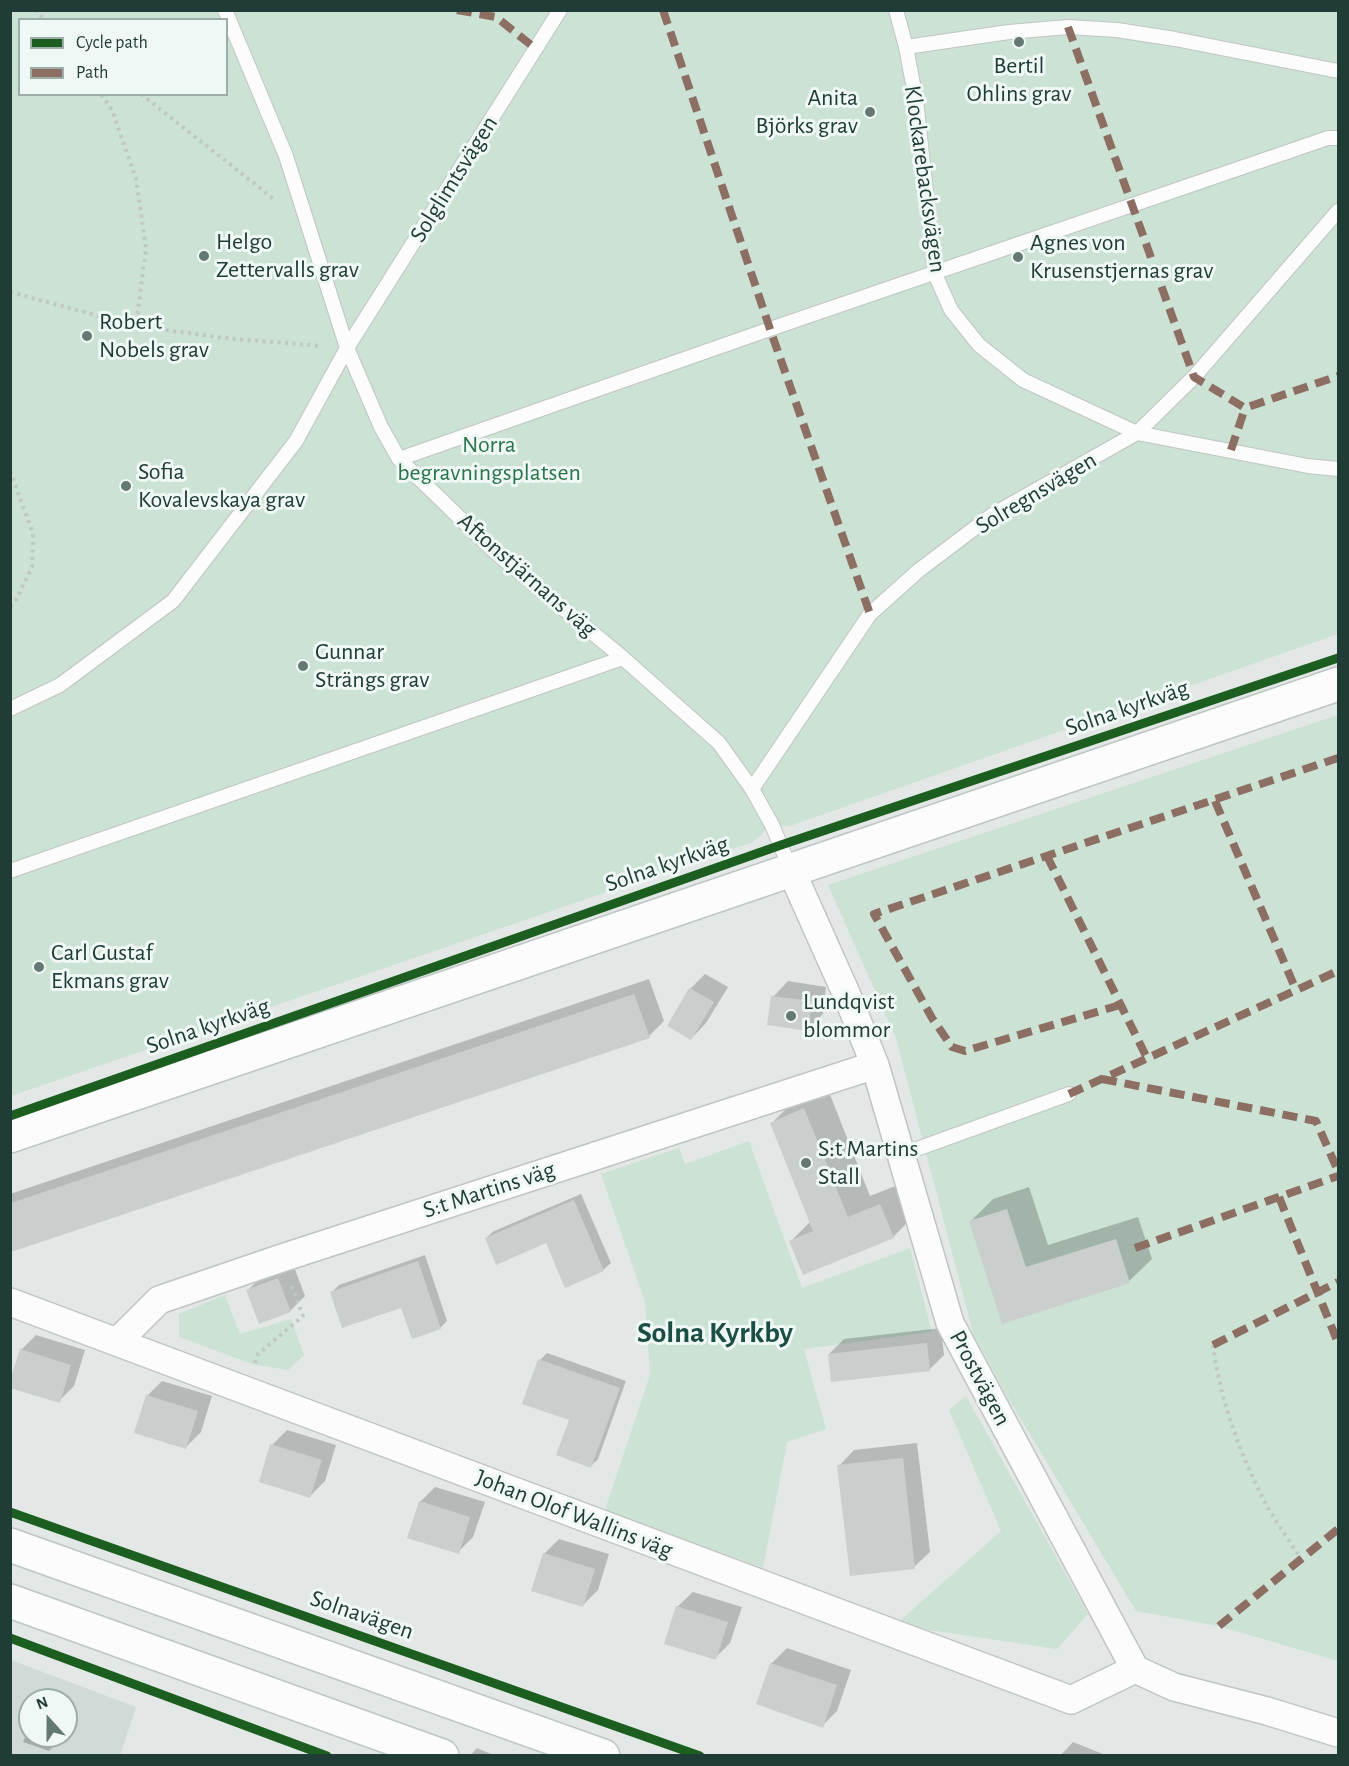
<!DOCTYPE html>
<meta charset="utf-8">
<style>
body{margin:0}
#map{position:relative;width:1349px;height:1766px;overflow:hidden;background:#e3e8e6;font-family:"Alegreya Sans",sans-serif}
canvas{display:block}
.frame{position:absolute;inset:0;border:12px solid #203c37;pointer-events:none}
.legend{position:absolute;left:18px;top:18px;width:210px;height:78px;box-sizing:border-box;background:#f0f8f5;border:2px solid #9dada9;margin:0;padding:8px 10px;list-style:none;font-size:18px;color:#203c37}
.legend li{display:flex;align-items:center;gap:12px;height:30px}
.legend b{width:30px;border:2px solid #9dada9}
.north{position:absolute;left:18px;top:1688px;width:60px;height:60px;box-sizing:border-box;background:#f0f8f5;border:2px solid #9dada9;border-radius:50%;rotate:339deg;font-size:16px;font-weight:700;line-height:24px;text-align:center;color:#203c37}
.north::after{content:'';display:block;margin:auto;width:21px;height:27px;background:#647874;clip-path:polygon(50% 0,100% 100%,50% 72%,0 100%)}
</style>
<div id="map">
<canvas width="1349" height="1766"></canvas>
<div class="frame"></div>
<ul class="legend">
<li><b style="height:8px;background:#1b5e20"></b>Cycle path</li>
<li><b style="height:8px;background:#8d6e63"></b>Path</li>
</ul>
<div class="north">N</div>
</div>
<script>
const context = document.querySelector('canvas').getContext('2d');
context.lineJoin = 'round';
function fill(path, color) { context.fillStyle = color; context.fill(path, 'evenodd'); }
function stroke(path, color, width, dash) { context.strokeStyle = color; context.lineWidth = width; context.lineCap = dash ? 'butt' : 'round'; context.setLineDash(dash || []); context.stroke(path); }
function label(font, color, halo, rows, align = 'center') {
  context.font = font + ' "Alegreya Sans",sans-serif'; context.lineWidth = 6; context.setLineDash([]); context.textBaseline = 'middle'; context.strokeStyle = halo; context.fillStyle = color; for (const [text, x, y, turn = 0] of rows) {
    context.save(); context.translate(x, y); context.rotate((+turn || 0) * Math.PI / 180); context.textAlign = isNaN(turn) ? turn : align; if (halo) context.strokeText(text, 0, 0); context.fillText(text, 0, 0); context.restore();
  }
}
fill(new Path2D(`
 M11,1660l125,47 -16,48h-109zM30,1700h36v36h-36z`), '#d0dad6');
fill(new Path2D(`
 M10,11h1328v623l-548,192 -18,-1 -19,17 -742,254zM20,20h206v74h-206z
 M1338,715v946l-119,-35 -83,-15 -132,-220 -31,-58 -77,-295 -68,-153z
 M749,1141l53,147 108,-40 22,84 -128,17 22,80 -39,13 -24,126 -158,-58 45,-135 -5,-73 -44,-128 78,-26 6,16z
 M225,1295l15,39 51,-15 13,36 -16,15 -36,-6 -73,-27v-23z
 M966,1396l122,218 -31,35 -162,-24 106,-94 -52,-121z`), '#cbe2d4');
fill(new Path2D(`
 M705,974l23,13 -22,36 -15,16 -1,-50z
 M649,979l15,42 -15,15 -639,214v-56z
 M788,981l38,6 -3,27 -15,15 -35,-32z
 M827,1087l43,109 33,-13 13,31 -23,23 -102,4 20,-20 -39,-98 23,-23z
 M1029,1187l19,58 90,-28 14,42 -23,22 -126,41 -32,-101 22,-22z
 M581,1194l30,69 -8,7 -57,-29 -60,-3 8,-7z
 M425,1255l22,66 -7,7 -38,-22 -70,-14 7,-7z
 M293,1264l12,32 -15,15 -42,-21 15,-15z
 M941,1328l3,27 -15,15 -100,-16 15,-15z
 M36,1335l49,15 -11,36 -15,15 -38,-51z
 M547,1353l79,28 -28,78 -7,7 -20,-47 -31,-59z
 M162,1381l50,15 -11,36 -15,15 -39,-51z
 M287,1430l49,15 -11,36 -15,15 -38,-51z
 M917,1443l13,109 -16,15 -75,-101 15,-16z
 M435,1487l50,15 -12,35 -15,15 -38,-50z
 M559,1539l50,15 -11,36 -15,15 -39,-51z
 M693,1592l49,15 -12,36 -15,15 -38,-51z
 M787,1648l64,22 -14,41 -15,15 -51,-62z
 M30,1725v11h29l-3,8 -7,7 -26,-9z
 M1073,1742l35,14h-48z
 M477,1748l19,8h-26z`), '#0003');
fill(new Path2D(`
 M689,988l25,14 -23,38 -24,-14z
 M634,994l16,44 -639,214v-49z
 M771,996l41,5 -4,30 -41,-6z
 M804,1108l44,109 32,-13 14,34 -91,37 -14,-34 24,-10 -43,-108z
 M574,1200l30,71 -39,17 -19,-45 -50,22 -11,-27z
 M1007,1209l19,58 90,-28 14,44 -128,41 -33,-103z
 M418,1261l23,68 -29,10 -11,-31 -59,20 -12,-36z
 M278,1278l13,34 -32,12 -13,-34z
 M927,1343l3,28 -99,11 -3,-28z
 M20,1349l51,16 -11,38 -50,-15v-8z
 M538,1359l82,29 -29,80 -35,-13 13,-35 -47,-16z
 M146,1395l52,16 -12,38 -52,-16z
 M270,1444l52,16 -12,38 -51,-16z
 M903,1458l12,111 -65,7 -13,-111z
 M419,1501l51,16 -11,37 -52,-16z
 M543,1553l52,16 -12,38 -52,-16z
 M676,1606l52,16 -12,38 -52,-16z
 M770,1663l67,22 -14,43 -67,-24z`), '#cacfcd');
const lane = new Path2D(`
 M225,10l61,146 61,192 34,79 18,32 96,93 128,106 96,85 33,46 20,36 19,45
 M896,10l10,37 10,53 19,174 16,36 28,35 44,35 114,53 171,33 30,3
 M906,47l103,-15 59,-5 49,3 58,9 163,32
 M399,459l371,-130 558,-191h10
 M10,709l50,-24 113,-84 123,-160 51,-93 213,-338
 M752,789l118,-175 48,-43 74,-56 145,-82 57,-56 144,-166
 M10,871l613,-213
 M903,1154l166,-60`);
const street = new Path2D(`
 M791,870l55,123 29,72 75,258 185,346 39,18 93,24 71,22
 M10,1302l1061,398 64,-31
 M118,1341l41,-41 123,-42 593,-193`);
const secondary = new Path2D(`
 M10,1136l1328,-452
 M10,1545l593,211
 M10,1601l432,155`);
stroke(lane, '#c0c5c3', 16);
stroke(street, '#c0c5c3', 30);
stroke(secondary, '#bec6c3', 36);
stroke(new Path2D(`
 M35,10l10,10
 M141,94l134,106
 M10,292l126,34 10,-78 -10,-69 -24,-69 -11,-16
 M136,326l88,12 98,8
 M10,471l23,62 -1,34 -18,37 -4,2
 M1213,1345c7,55 27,110 53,159 10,19 24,37 35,55
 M255,1363l3,-9 45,-38 -12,-32`), '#c0c8c6', 4, [3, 4.5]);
stroke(lane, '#fbfcfb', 14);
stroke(street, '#fbfcfb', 27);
stroke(secondary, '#fbfcfb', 33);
stroke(new Path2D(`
 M457,10l39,7 40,32
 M663,10l107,319 100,285
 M1068,27l126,350 51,31 93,-32
 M1231,450l14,-42
 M1215,801l81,189
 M1047,856l100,202
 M1120,1005l-155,46 -13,-4 -20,-29 -58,-104 464,-156
 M1102,1079l214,42 22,50
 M1069,1094l269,-123
 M1279,1197l59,146
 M1135,1248l203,-72
 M1213,1345l125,-63
 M1219,1626l119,-97`), '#8d6e63', 8, [15, 8]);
stroke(new Path2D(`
 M10,1116l771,-271 557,-187
 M10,1512l690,244
 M10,1638l317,118`), '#1b5e20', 9);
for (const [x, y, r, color] of [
 [1019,42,6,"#647874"],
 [870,112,6,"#647874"],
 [204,256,6,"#647874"],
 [1018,257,6,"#647874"],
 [87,336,6,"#647874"],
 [126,486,6,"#647874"],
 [303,666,6,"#647874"],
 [39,967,6,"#647874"],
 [791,1016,6,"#647874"],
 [806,1163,6,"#647874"]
]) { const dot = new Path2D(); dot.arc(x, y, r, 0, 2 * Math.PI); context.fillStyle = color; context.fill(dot); stroke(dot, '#f0f8f5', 2); }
label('24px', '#203c37', '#f0f8f5', [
 ["Bertil",1019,66,"center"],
 ["Ohlins grav",1019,94,"center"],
 ["Anita",858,98,"right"],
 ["Björks grav",858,126,"right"],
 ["Helgo",216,242],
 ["Zettervalls grav",216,270],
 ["Agnes von",1030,243],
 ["Krusenstjernas grav",1030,271],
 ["Robert",99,322],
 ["Nobels grav",99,350],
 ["Sofia",138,472],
 ["Kovalevskaya grav",138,500],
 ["Gunnar",315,652],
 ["Strängs grav",315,680],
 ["Carl Gustaf",51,953],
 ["Ekmans grav",51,981],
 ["Lundqvist",803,1002],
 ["blommor",803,1030],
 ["S:t Martins",818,1149],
 ["Stall",818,1177]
], 'left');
label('24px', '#203c37', '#f0f8f5', [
 ["Solglimtsvägen",454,179,-58],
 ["Klockarebacksvägen",925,179,82],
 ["Solregnsvägen",1036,493,-31],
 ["Aftonstjärnans väg",527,575,41],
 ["Solna kyrkväg",1127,708,-19],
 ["Solna kyrkväg",667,864,-19],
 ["Solna kyrkväg",208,1026,-19],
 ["S:t Martins väg",489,1190,-18],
 ["Prostvägen",980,1378,62],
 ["Johan Olof Wallins väg",574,1514,21],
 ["Solnavägen",362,1615,19]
]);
label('24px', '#29744c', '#f0f8f5', [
 ["Norra",489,445],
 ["begravningsplatsen",489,473]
]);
label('bold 30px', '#1b4f46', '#f0f8f5', [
 ["Solna Kyrkby",715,1333]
]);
</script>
